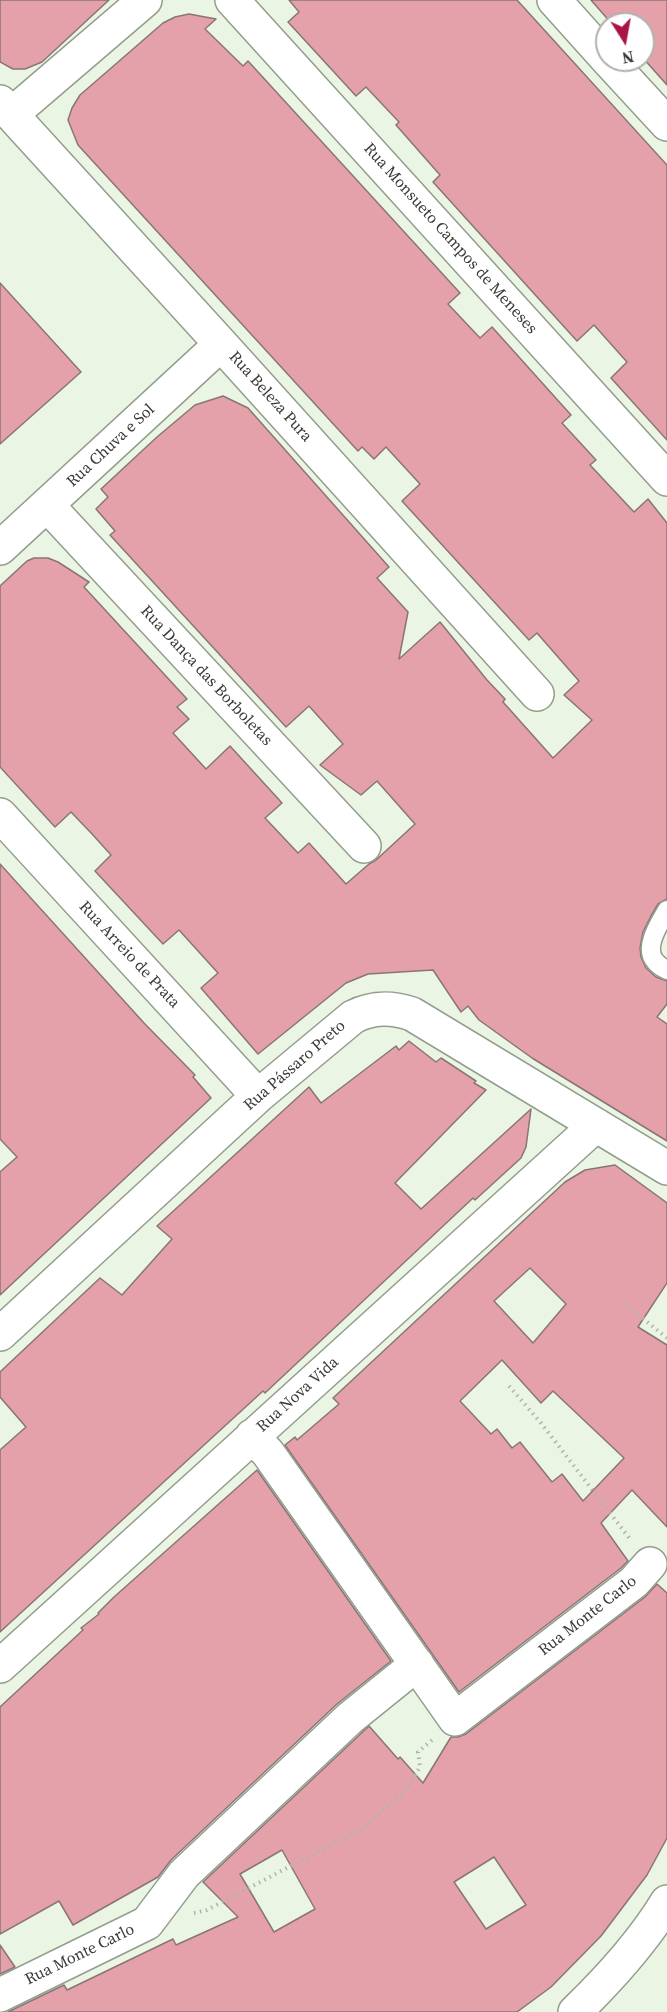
<!DOCTYPE html>
<meta charset="utf-8">
<style>
body{margin:0}
#map{position:relative;width:667px;height:2012px;overflow:hidden;background:#eaf5e4;font-family:"Source Serif 4",serif}
canvas{display:block}
.north{position:absolute;left:595px;top:12px;width:60px;height:60px;box-sizing:border-box;background:#fff;border:2px solid #afb1af;border-radius:50%;rotate:169deg;font-size:16px;font-weight:700;line-height:24px;text-align:center;color:#383c36}
.north::after{content:'';display:block;margin:auto;width:21px;height:27px;background:#aa1544;clip-path:polygon(50% 0,100% 100%,50% 72%,0 100%)}
</style>
<div id="map">
<canvas width="667" height="2012"></canvas>
<div class="north">N</div>
</div>
<script>
const context = document.querySelector('canvas').getContext('2d');
context.lineJoin = 'round';
function fill(path, color) { context.fillStyle = color; context.fill(path, 'evenodd'); }
function stroke(path, color, width, dash) { context.strokeStyle = color; context.lineWidth = width; context.lineCap = dash ? 'butt' : 'round'; context.setLineDash(dash || []); context.stroke(path); }
function label(font, color, halo, rows, align = 'center') {
  context.font = font + ' "Source Serif 4",serif'; context.lineWidth = 4.5; context.setLineDash([]); context.textBaseline = 'middle'; context.strokeStyle = halo; context.fillStyle = color; for (const [text, x, y, turn = 0] of rows) {
    context.save(); context.translate(x, y); context.rotate((+turn || 0) * Math.PI / 180); context.textAlign = isNaN(turn) ? turn : align; if (halo) context.strokeText(text, 0, 0); context.fillText(text, 0, 0); context.restore();
  }
}
const building = new Path2D(`
 M0,0h109l-67,62 -17,7h-12l-13,-7z
 M289,0h228l150,165v275l-56,-62 16,-16 -33,-37 -17,16 -144,-159 7,-7 -44,-50 3,-3 -33,-35 -10,9 -68,-74 11,-10z
 M591,0h76v85l-24,-27v-34h-31z
 M189,14l27,5 -11,10 38,37 5,-5 212,232 -12,11 32,34 12,-11 79,88 -9,8 34,37 -6,5 44,47 14,-13 19,24v376l-9,5 -7,12 -8,16 -3,16 1,9 5,11 10,9 11,4v23l-10,13 10,7v117l-135,-83 -53,-38 -11,-14 -7,6 -28,-42 -65,4 -22,9 -88,71 -57,-66 17,-15 -39,-43 -16,14 -68,-73 16,-16 -18,-20 -22,-23 -16,15 -55,-60v-181l27,-25 7,-3h14l10,4 31,20 -5,5 103,112 -10,8 12,12 -16,14 33,36 24,-23 52,57 -17,15 33,35 11,-10 37,41 23,-20 7,-4 39,-36 -38,-43 -16,14 -41,-30 23,-21 -34,-38 -23,21 -176,-192 5,-4 -19,-22 12,-12 -7,-8 56,-52 38,-32 28,-9 25,12 141,159 -12,11 31,34 -9,47 41,-37 47,58 18,19 -2,3 50,56 39,-38 -28,-25 15,-14 -42,-48 -8,7 -127,-139 18,-17 -34,-37 -12,12 -12,-12 -4,4 -280,-306 -10,-25 4,-12 8,-13 83,-72 12,-6z
 M0,283l81,89 -81,72z
 M0,864l144,159 51,52 -2,2 18,21 -211,197v-123l17,-15 -17,-18z
 M409,1041l27,21 5,-4 35,23 -2,2 12,7 -91,93 26,26 110,-100 -5,38 -5,11 -46,42 -2,-2 -208,195 -2,-2 -263,241v-182l26,-23 -26,-30v-25l100,-94 22,17 50,-56 -15,-13 152,-139 12,16 75,-57 3,4z
 M615,1165l52,38v80l-29,44 29,18v182l-35,-37 -31,33 27,38 -7,7 -162,124 -174,-247 10,-8 2,3 42,-36 -6,-6 232,-216 20,-12zM530,1268l36,36 -33,39 -39,-42zM502,1360l39,43 12,-12 71,67 -41,43 -21,-27 -10,8 -32,-40 -8,6 -15,-19 -6,5 -31,-33z
 M257,1470l134,191 -54,43 -166,156 -13,17 -85,48 -14,-24 -59,33v-227l83,-77 -2,-2 18,-14 -1,-1 16,-16z
 M657,1584l10,9v245l-20,37 -46,61 -50,51 -34,25h-509l56,-27 3,5 106,-51 3,6 62,-28 -35,-35 166,-156 29,33 2,-2 23,26 28,-46h7l8,-3 179,-137zM282,1850l33,59 -41,23 -34,-58zM494,1857l32,48 -40,24 -32,-47z
 M0,1945l15,22 -15,7z`);
fill(building, '#e5a1aa');
stroke(building, '#897577', 1.5);
const service = new Path2D(`
 M667,910c-7,13 -24,37 -12,51 3,4 8,7 12,9`);
const minor = new Path2D(`
 M232,0l435,479
 M554,0l53,59
 M608,60l59,64
 M0,102l221,242 316,350
 M12,114l133,-114
 M47,505l317,341
 M0,548l221,-204
 M0,815l258,281
 M0,1334l258,-238 95,-79c20,-10 38,-10 59,-3l255,154
 M252,1436l16,17 187,266 179,-137 16,-18
 M0,1666l596,-541
 M0,1995l147,-72 37,-49 166,-156 67,-54`);
const tertiary = new Path2D(`
 M575,2012c34,-33 67,-69 92,-110`);
stroke(service, '#939d8d', 21);
stroke(minor, '#939d8d', 36);
stroke(tertiary, '#939d8d', 36);
stroke(new Path2D(`
 M624,1303l43,35
 M509,1386l32,37 89,116
 M194,1913l13,-3 158,-83 42,-38 13,-22 -2,-15 14,-12`), '#adb6a8', 4, [1.5, 4.5]);
stroke(service, '#fff', 18);
stroke(minor, '#fff', 33);
stroke(tertiary, '#fff', 33);
label('16px', '#383c36', '#fff', [
 ["Rua Monsueto Campos de Meneses",450,239,48],
 ["Rua Beleza Pura",270,397,48],
 ["Rua Chuva e Sol",111,446,-43],
 ["Rua Dança das Borboletas",206,676,47],
 ["Rua Arreio de Prata",129,955,47],
 ["Rua Pássaro Preto",295,1066,-41],
 ["Rua Nova Vida",298,1395,-42],
 ["Rua Monte Carlo",588,1616,-38],
 ["Rua Monte Carlo",80,1955,-26]
]);
</script>
